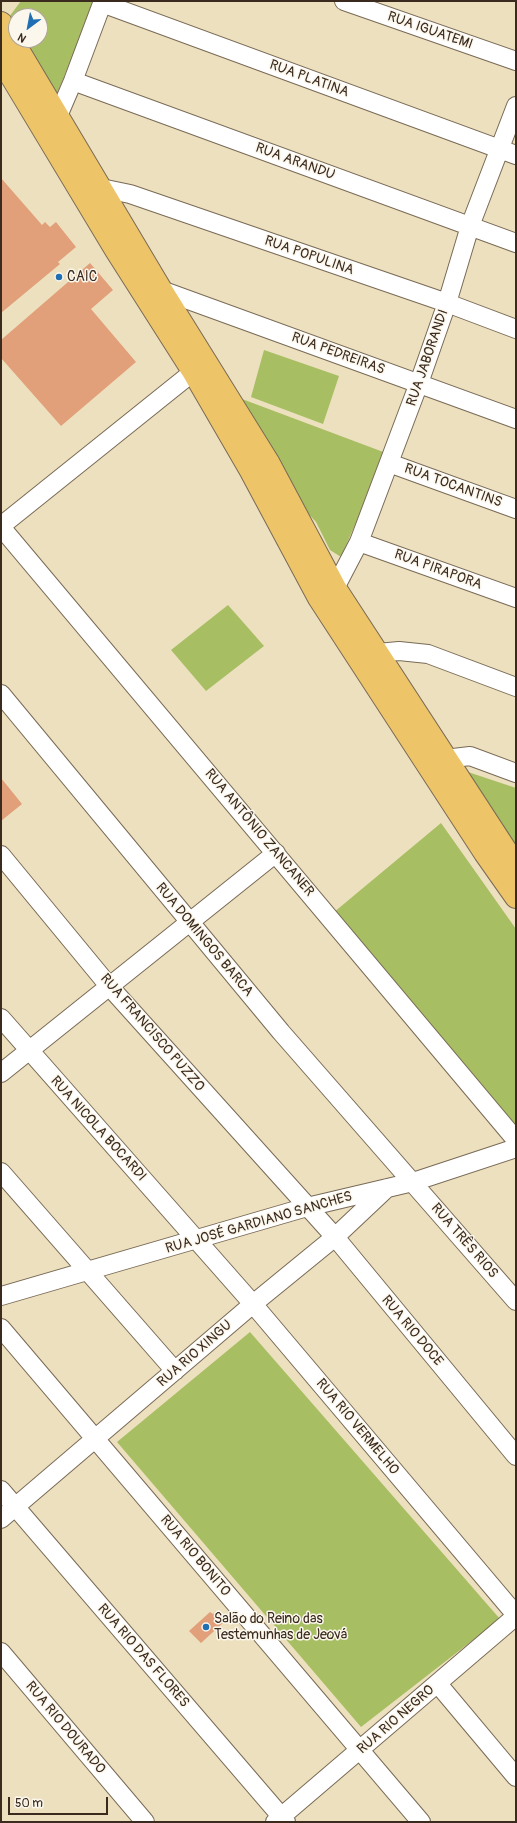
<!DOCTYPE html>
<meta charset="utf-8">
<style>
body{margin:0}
#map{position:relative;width:517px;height:1823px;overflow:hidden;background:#ede0be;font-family:Pangolin,sans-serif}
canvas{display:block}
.frame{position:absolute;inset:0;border:2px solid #3b2a1e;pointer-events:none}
.north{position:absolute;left:8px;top:8px;width:40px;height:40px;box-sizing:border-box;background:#fbf7ec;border:1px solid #aea59a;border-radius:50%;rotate:212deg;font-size:11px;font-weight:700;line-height:16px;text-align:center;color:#3b2a1e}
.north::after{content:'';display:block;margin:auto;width:14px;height:18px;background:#1f6fb2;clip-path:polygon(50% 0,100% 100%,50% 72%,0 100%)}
.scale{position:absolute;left:8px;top:1797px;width:100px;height:18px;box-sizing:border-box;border:2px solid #3b2a1e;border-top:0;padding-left:5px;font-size:12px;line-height:14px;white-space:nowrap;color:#3b2a1e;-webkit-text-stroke:3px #fbf7ec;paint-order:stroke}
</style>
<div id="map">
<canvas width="517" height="1823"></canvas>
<div class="frame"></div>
<div class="north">N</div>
<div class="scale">50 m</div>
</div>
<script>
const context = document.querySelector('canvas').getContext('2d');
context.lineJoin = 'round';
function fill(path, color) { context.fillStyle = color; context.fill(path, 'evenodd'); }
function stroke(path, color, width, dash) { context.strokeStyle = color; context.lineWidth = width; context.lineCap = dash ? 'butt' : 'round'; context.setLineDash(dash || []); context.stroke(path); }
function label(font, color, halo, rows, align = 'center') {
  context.font = font + ' Pangolin,sans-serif'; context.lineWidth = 3; context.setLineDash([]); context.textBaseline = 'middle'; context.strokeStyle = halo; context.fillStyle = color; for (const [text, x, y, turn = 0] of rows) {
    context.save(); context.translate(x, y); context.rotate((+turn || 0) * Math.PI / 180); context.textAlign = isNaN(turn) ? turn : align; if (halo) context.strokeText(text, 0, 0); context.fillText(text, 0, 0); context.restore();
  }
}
fill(new Path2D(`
 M21,1h74l-39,95h-5l-27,-46 -15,-16v-17zM16,16h24v24h-24z
 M264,350l75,26 -16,48 -72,-27z
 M242,399l144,54 -45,104 -11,-7 -14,-28 -22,-24z
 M228,605l36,41 -58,45 -35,-41z
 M465,771l51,17v67z
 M441,823l75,106v198l-183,-214z
 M250,1332l250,287 -139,108 -244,-285z`), '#a7be63');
fill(new Path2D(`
 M1,178l41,47 3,-3 5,5 6,-5 20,25 -18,15 2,2 -59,49z
 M90,263l23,27 -22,19 45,53 -75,64 -60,-68v-18z
 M1,778l21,26 -21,17z
 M216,1611l8,11 -23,21 -12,-12 21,-19 3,2z`), '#e19f7a');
const minor = new Path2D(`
 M344,1l172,60
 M102,3l414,152
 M73,81l443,162
 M58,116l15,-35 30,-80
 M101,188l29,6 317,109 69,26
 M161,290l355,129
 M389,463l127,46
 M1,526l202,-162
 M1,527l515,613
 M359,542l157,56
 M326,595l9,-7 24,-46 60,-159 28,-80 23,-77 46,-120
 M378,653l21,-2 29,3 88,33
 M1,694l280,338 235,269
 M445,759l25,-3 46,17
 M1,855l108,131 226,251 181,219
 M1,1018l252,286 263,311
 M1,1073l275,-220
 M1,1172l174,199
 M1,1296l306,-89 106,-25 103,-34
 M1,1328l420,494
 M1,1490l285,332
 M1,1519l252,-215 82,-67 52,-49
 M1,1652l144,170
 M438,1684l78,93
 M275,1822l241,-206`);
const major = new Path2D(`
 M1,23l4,11 16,21 140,235 107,172 67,126 181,278
 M1,59l115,191 77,121 58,100 68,127 166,255 31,44`);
stroke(minor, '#796a56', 20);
stroke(major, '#796a56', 24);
stroke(minor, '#fff', 18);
stroke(major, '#eec469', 22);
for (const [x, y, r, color] of [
 [59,277,4,"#1f6fb2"],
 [206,1627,4,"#1f6fb2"]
]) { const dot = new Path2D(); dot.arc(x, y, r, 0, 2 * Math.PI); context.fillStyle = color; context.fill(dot); stroke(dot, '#fbf7ec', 1.5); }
label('14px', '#3b2a1e', '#fbf7ec', [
 ["RUA IGUATEMI",430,31,19],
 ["RUA PLATINA",309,79,20],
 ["RUA ARANDU",295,162,20],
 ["RUA POPULINA",309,256,19],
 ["RUA PEDREIRAS",338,354,20],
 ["RUA JABORANDI",428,358,-71],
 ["RUA TOCANTINS",453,486,20],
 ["RUA PIRAPORA",438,570,20],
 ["RUA ANTÔNIO ZANCANER",259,833,50],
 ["RUA DOMINGOS BARCA",204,940,50],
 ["RUA FRANCISCO PUZZO",152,1033,49],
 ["RUA NICOLA BOCARDI",98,1129,48],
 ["RUA JOSÉ GARDIANO SANCHES",259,1223,-16],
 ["RUA TRÊS RIOS",464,1241,49],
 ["RUA RIO DOCE",412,1331,50],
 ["RUA RIO XINGU",195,1354,-41],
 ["RUA RIO VERMELHO",357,1427,50],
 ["RUA RIO BONITO",195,1556,50],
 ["RUA RIO DAS FLORES",143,1656,49],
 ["RUA RIO NEGRO",396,1720,-41],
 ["RUA RIO DOURADO",65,1728,50]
]);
label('14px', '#3b2a1e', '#fbf7ec', [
 ["CAIC",67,277],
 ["Salão do Reino das",214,1619],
 ["Testemunhas de Jeová",214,1635]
], 'left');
</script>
